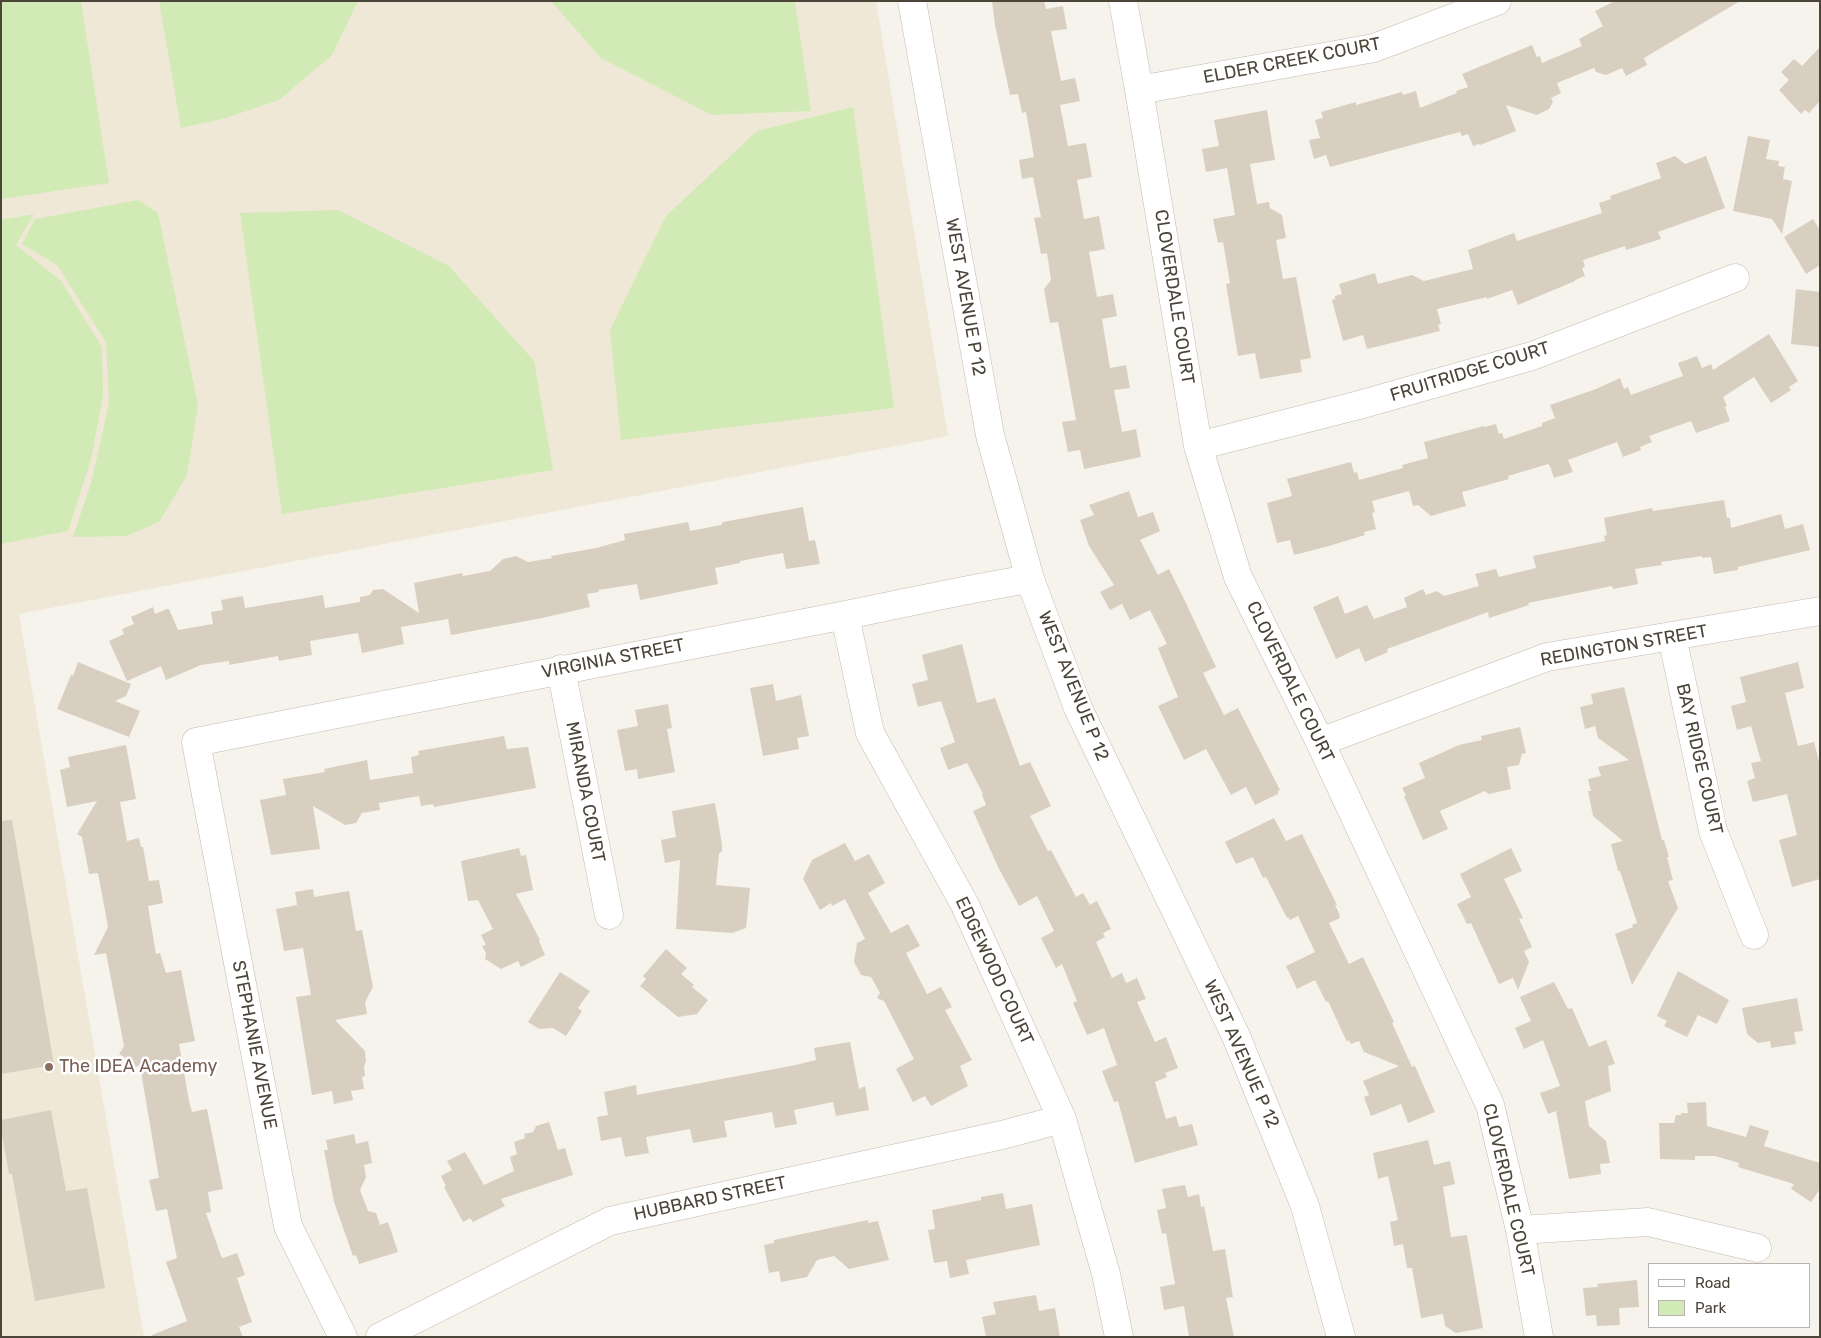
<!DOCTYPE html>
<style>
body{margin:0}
#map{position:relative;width:1821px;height:1338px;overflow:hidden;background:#f6f3ec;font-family:Rubik,sans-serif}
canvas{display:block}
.frame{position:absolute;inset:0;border:2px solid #4b4439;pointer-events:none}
.legend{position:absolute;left:1648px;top:1263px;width:162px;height:65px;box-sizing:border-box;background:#fff;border:1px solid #b7b4b0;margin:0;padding:6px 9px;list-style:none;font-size:15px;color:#4b4439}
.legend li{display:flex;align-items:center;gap:10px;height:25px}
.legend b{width:25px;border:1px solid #b7b4b0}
</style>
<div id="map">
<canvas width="1821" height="1338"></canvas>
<div class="frame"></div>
<ul class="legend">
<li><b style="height:6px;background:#fff"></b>Road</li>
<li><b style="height:14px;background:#d2eab5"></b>Park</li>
</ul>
</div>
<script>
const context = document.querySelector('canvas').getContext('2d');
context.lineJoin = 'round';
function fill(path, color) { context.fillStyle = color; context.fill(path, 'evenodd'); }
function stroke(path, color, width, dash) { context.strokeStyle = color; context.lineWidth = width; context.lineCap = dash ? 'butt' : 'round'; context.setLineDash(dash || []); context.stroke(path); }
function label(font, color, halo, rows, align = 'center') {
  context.font = font + ' Rubik,sans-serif'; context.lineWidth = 5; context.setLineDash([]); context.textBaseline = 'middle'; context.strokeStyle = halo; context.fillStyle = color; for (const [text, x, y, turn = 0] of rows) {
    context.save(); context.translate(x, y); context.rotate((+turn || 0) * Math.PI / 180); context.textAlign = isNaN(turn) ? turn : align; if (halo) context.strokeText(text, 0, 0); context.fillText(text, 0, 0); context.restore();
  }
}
fill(new Path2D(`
 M1,1h875l72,435 -929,178 125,723h-143z`), '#efe8d6');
fill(new Path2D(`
 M1,1h80l28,182 -108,16z
 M159,1h199l-26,54 -53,45 -53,18 -45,10z
 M551,1h244l16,110 -99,4 -111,-57z
 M853,107l41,301 -273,32 -11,-110 56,-114 91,-85z
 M138,200l20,13 40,192 -11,70 -28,47 -33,14 -53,1 19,-57 17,-77 -3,-61 -49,-77 -35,-21 13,-25z
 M338,210l111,56 85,95 19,109 -271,44 -42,-301z
 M34,214l-18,31 45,36 41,66 1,49 -12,63 -23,72 -67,13v-324z`), '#d2eab5');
fill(new Path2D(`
 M992,1h52l2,8 17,-3 4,23 -16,2 10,50 14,-3 5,23 -20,4 8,41 18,-3 6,34 -15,3 7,39 15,-3 6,33 -16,3 8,45 16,-3 4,22 -15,3 8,49 16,-3 4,23 -16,2 8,42 14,-3 5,28 -57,12 -4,-19 -12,2 -6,-30 14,-2 -18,-98 -8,1 -6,-34 7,-9 -4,-27 -6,1 -7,-36 7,-1 -8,-40 -11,2 -3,-19 15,-3 -8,-45 -4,1 -4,-19 -8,1 -15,-70z
 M1615,1h125l-96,57 3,7 -21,11 -4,-8 -16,7 -10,-3 -2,-4 -37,15 4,10 -10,5 2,4 -4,7 -12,6 -31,-10 10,26 -36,14 -1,-1 -6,2 -5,-12 -6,2 -2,-4 -130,35 -4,-12 -12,4 -5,-19 11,-2 -5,-18 8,-2 -2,-6 35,-10v3l46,-13 1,3 13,-4 4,17 37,-15 -1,-2 12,-4 -6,-13 70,-29 5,12 3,-1 2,7 40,-17 -3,-7 24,-13 -8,-15z
 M1820,47v54l-11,12 -4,-3 -4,4 -22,-24 10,-10 -8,-8 13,-13 8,7z
 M1267,110l8,50 -25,4 7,40 12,-2 1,6 12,7 4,23 -10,2 7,39 13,-2 15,81 -11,2 2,12 -42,7 -5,-26 -17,3 -12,-72 4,-1 -7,-41 -5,1 -5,-24 22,-4 -8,-47 -21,4 -4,-23 17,-3 -5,-26z
 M1748,136l22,4 -4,19 13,2 -1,5 7,1 -2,12 9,2 -10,53 -10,-15 -39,-8z
 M1675,156l10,8 21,-8 19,52 -67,24 3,7 -35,11 -1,-4 -42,14 2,7 -3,1 3,8 -10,4v1l-57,24 -6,-15 -25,9v-2l-50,12 4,15 -3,1 2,6 -73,18 -4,-14 -20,6 -11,-41 3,-1v-3l7,-2 -3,-10 36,-11 3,11 34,-9 12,6 49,-12 -5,-19 46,-17 3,8 85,-28 -3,-10 12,-4 -1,-3 51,-18 -5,-15z
 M1813,219l7,11v35l-14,9 -22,-37z
 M1796,289l24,3v55l-29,-3z
 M1769,334l29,47 -9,6 2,3 -20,13 -17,-26 -31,20 4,9 -2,1 5,14 -34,12 -5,-12 -42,15 3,6 -12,5 1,3 -18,7 -6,-15 -49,18 5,12 -19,6 -4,-12 -2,-2 -40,12 1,3 -47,13 4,14 -35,10 -13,-11 -5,1 -4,-15 -37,10 3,11 -3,1 4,16 -12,3 1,3 -36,11 -35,9 -4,-15 -13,3 -10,-40 25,-7 -5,-17 64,-17 3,11 3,-1 2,8 44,-12 -1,-3 26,-7 -4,-16 60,-16 1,1 11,-3 3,10 3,-1 2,6 38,-13v-3l13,-5 -5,-13 46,-16 24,-11 4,11 4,-2 3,8 52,-19 -5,-13 19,-7 5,12 9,-4 2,6z
 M1129,491l9,26 15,-5 7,19 -20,9 18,35 11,-6 15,30 32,68 -13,6 21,42 14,-7 42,82 -2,1v3l-23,11 -9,-18 -15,8 -25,-46 -22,11 -26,-54 20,-9 -20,-49 9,-4 -17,-34 -20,10 -8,-16 -12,6 -10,-18 14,-7 -25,-39 -9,-26 14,-5 -5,-10z
 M1724,500l3,18h3l1,10 50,-14 4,15 18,-5 7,26 -72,17v3l-24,4 -3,-17 -9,1v-2l-41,6 1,3 -27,4 3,15 -25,5 -1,-3 -84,17 1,2 -40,13 -1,-6 -101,37 1,3 -23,10 -6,-14 -23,11 -23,-52 25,-11 7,18 22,-9 7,14 33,-12 -3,-9 19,-9 3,6 11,-4 7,5 35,-10 -4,-12 21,-5 3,8 37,-9 -3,-12 72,-15 -1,-5 3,-1 -3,-17 48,-10 1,3z
 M803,507l6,34 6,-1 5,24 -34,5 -3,-16 -43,8v2l-25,5 3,16 -78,16 -3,-16 -39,6 1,2 -12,2 3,13 -48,11 -91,17 -3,-16 -47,8 3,17 -42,9 -4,-20 -48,8 2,14 -33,6 -1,-5 -49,9v-4l-28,4 -35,15 -5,-14 -34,15 -18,-40 15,-7 -2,-5 12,-5 -3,-7 22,-10 2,7 12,-5h2l9,21 35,-6 -2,-12 12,-2 -2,-10 22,-4 2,12 78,-13 2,13 35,-6v-5l10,-2 3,-5 10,-1 36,24 -5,-30 48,-10 1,3 27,-5 13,-12 13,-3 12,6 24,-4 -1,-2 45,-8 29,-8 -1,-6 64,-12 2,9 31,-6 2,-3z
 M962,644l15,59 18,-5 25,68 10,-4 21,44 -21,10 18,35 3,-1 25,47 7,-4 7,12 7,-4 14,28 -8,4 2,4 -9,5 16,36 10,-5 4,10 11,-5 9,21 -9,3 18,40 11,-5 12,31 -13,5 2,4 -12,5 11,37 10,-3 3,11 13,-3 6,21 -63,18 -17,-62 -4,1 -12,-31 15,-6 -13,-37 -17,7 -14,-32 4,-2 -15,-37 -6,4 -15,-30 13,-7 -17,-35 -18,10 -21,-39 -25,-56 13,-6 -4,-10 1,-1 -16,-31 -19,7 -8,-22 15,-6 -14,-41 -23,6 -6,-23 16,-4 -6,-25z
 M78,662l53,22 -5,12 -11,5 25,10 -11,26 -72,-28 14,-34 2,1z
 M1798,662l6,26 -19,5 13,53 16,-4 6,23v114l-28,8 -13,-47 18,-5 -10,-41 -34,8 -6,-21 8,-3 -4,-15 10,-2 -10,-35 -14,4 -6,-24 15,-4 -6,-25z
 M773,684l3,17 25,-6 8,41 -12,2 2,11 -36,7 -13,-68z
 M1624,687l38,153h2l5,17h-2l6,23 -5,1 10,27 -46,77 -17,-51 18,-7 -1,-2 5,-2 -17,-52h-2l-7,-27 12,-3 -30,-25 -5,-25h3l-3,-12 13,-3 -3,-9 31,-7 -31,-22 -3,-12 -10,3 -5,-22 13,-3 -2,-10z
 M668,704l4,24 -5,1 8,43 -37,7 -1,-10 -12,2 -8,-41 21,-4 -3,-16z
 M1520,727l6,26 -4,1 -3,11 -12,2 4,22 -22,5 -4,-3 -45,20 8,18 -25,11 -19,-44 2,-1 -4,-7 23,-10 -6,-15 40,-18 23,-5 -1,-4z
 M504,736l3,13 21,-2 8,41 -102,19 -1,-3 -12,2 -2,-10 -40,7 1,7 -18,3 -6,10 -11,2 -32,-19 7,43 -49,6 -11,-55 26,-5 -3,-16 42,-7 -1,-3 43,-9 3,20 43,-7 -2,-16 8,-2 -1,-4z
 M126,745l10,54 -16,3 7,39 12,-3 2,9h2l6,34 10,-1 4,23 -15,3 8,48 4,-1 6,20 15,-3 14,71 -16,3 10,57 3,11 15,-3 16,80 -15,3 3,20 -5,1 15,43 2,2 14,-5 8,22 -8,3 15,44 -13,5 4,10h-91v-2l35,-14 -21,-59 11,-4 -10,-49 -11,2 -7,-31 10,-2 -19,-112 -11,2 -2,-9 -8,-5 5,-8 -18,-93 -12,2 14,-28 -10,-54 -9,1 -7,-37 -5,-3 20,-33 -30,6 -7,-37 10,-3 -2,-10z
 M715,803l7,42v7l-3,1 -3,32 34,3 -4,40 -14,5 -56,-4 4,-69 -15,3 -4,-23 15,-3 -4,-26z
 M1274,818l12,23 16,-7 35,71h-2l5,10 -1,1 1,2 -11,5 20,41 14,-7 31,65 -2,1 20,44 3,-1 20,46 -27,11 -7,-19 -30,12 -7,-19 5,-2 -6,-14 36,-15 -35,-14 -5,-11 -8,3 -2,-4 -2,2 -19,-41 -2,1 -11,-22 -18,9 -11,-23 29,-14 -17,-36 -8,4 -2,-3 -1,1 -21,-41 -3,1 -10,-21 -17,7 -11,-22z
 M12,820l42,245 -53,9v-253z
 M845,843l10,18 14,-7 16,29 -17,10 23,40 17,-9 12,22 -14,7 21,41 14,-7 11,20 -7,3 27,50 -12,6 8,20 -37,20 -6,-10 -12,6 -17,-33 18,-10 -30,-58 -7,-3 3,-5 -9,-16 -10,-2 -7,-13 3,-19 8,-4 -20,-40 -13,7 -1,-3 -11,7 -17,-31 9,-19z
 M519,848l2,8 5,-1 7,35 -17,4 24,46 -1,1 6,14 -24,12 -3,-6 -17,8 -16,-10 1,-6 -4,-7 4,-1 -5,-10 12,-6 -15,-29 -10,1 -7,-40z
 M1511,848l11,23 -18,8 19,39 -4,1 13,28 -8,4 5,11 -11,28 -5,-12 -14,6 -28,-61 -4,1 -10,-20 14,-7 -11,-23z
 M313,889l1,8 35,-6 7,40 6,-1 11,57 -8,15 2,12 -32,6 30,31 1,10 -2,6 1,9 -3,1 2,12 -13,2 2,9 -19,4 -2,-13 -20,4 -16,-98 15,-2 -8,-47 -19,3 -8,-42 21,-4 -2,-13z
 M666,949l21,19 -6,6 13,11 -2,2 16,13 -11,14 -19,3 -38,-31 6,-7 -3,-3z
 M1678,971l51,29 -12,24 -19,-9 -11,22 -23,-11 3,-5 -10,-5z
 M560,972l30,19 -12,17 4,3 -16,25 -13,-8 -14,1 -11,-7z
 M1554,982l14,27 4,-1 17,39 17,-7 9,24 -7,2 3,25 -26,10 4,25 17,15 4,22 -10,1 1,10 -32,5 -13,-68 -8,3 -8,-21 20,-7 -17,-46 -19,9 -9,-21 16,-7 -11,-24z
 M1797,998l6,33 -9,1 2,12 -25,4 -1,-7 -12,2 -11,-9 -5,-26z
 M850,1042l9,47 6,-3 4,24 -33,6 -3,-14 -39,8 3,14 -22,4 -3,-16 -48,9 3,16 -34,6 -3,-14 -44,8 3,16 -24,4 -4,-20 -20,4 -4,-24 11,-2 -4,-23 32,-7 1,10 159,-30 20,-5 -2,-12z
 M1706,1102l1,24 39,11 4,-12 19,6 -5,15 56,17v26l-9,13 -20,-13 3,-5 -56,-17 1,-4 -24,-7h-20v4l-35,-1 -1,-36h15l2,-8h5v-2h7l-1,-10z
 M51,1110l15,81 21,-3 18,100 -70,13 -23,-127h-3l-8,-45v-9z
 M549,1122l9,28 7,-2 8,27 -72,24 4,7 -32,16 -3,-4 -7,4 -19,-35 2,-1 -5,-10 11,-6 -5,-9 18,-9 19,33 30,-14 -4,-14 7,-3 -3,-12 11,-4 -1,-4 9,-2 3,-6z
 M354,1134l2,10 12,-3 4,22 -8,2 2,12 -6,13 8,21 8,2 4,12 8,-3 10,30 -39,12 -3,-9 -3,1 -19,-54 -10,-52h4l-2,-10z
 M1428,1140l6,25 16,-4 5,23 -12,3 8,50 16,-2 16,93 -27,5 -11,-7 -2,-12 -22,4 -9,-50h-5l-4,-24 -9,2 -4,-24 8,-2 -10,-44 -10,3 -5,-26z
 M1185,1185l3,12 11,-3 2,13 3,-1 9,45 12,-2 8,48 -7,1 8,39h-45l-5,-31 -20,4 -4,-23 15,-3 -9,-51 -4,1 -5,-24 9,-2 -4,-19z
 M1003,1193l3,16 26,-5 8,41 -74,15 3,14 -19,4 -3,-17 -13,2 -6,-33 7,-1 -3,-19 49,-10v-3z
 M868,1220v3l10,-2 11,39 -40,9 -15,-13 -17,4 -10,17 -26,5 -2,-11 -10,2 -5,-28 10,-2v-3z
 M1637,1280l2,27 -20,1 1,17 -23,1 -1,-11 -10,1 -3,-28 15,-1 -1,-3z
 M1036,1295l3,16 16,-3 5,29h-74l-4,-20 14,-3 -3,-12z`), '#d8cfc1');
const minor = new Path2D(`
 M912,1l78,434 40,144 48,129 158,328 69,170 36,131
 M1123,1l16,89 59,356 40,131 82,165 170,363 30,125 19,107
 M1139,90l235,-42 123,-47
 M1198,446l161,-41 173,-49 203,-78
 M845,616l25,117 95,172 97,214 44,155 13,63
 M1672,636l41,195 41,104
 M561,669l48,246
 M1320,742l227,-85 273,-46
 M1520,1230l128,-8 109,26
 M343,1337l-55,-111 -92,-484c208,-41 416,-83 624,-122 70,-13 139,-30 210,-41
 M380,1337l230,-116 392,-86 60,-16`);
stroke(minor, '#c2bbae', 29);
stroke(minor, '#fff', 28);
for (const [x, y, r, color] of [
 [49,1067,5,"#8d6e63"]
]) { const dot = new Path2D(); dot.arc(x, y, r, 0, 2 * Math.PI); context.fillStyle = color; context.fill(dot); stroke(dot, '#fff', 2); }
label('18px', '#4b4439', '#fff', [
 ["ELDER CREEK COURT",1292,61,-11],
 ["WEST AVENUE P 12",965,297,80],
 ["CLOVERDALE COURT",1174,297,81],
 ["FRUITRIDGE COURT",1470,372,-17],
 ["REDINGTON STREET",1624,646,-10],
 ["VIRGINIA STREET",613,659,-11],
 ["CLOVERDALE COURT",1290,682,64],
 ["WEST AVENUE P 12",1073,686,68],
 ["BAY RIDGE COURT",1699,759,77],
 ["MIRANDA COURT",585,792,79],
 ["EDGEWOOD COURT",994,971,65],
 ["STEPHANIE AVENUE",254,1045,79],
 ["WEST AVENUE P 12",1241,1054,66],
 ["CLOVERDALE COURT",1508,1190,77],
 ["HUBBARD STREET",710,1199,-12]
]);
label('18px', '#785e54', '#fff', [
 ["The IDEA Academy",59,1067]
], 'left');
</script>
